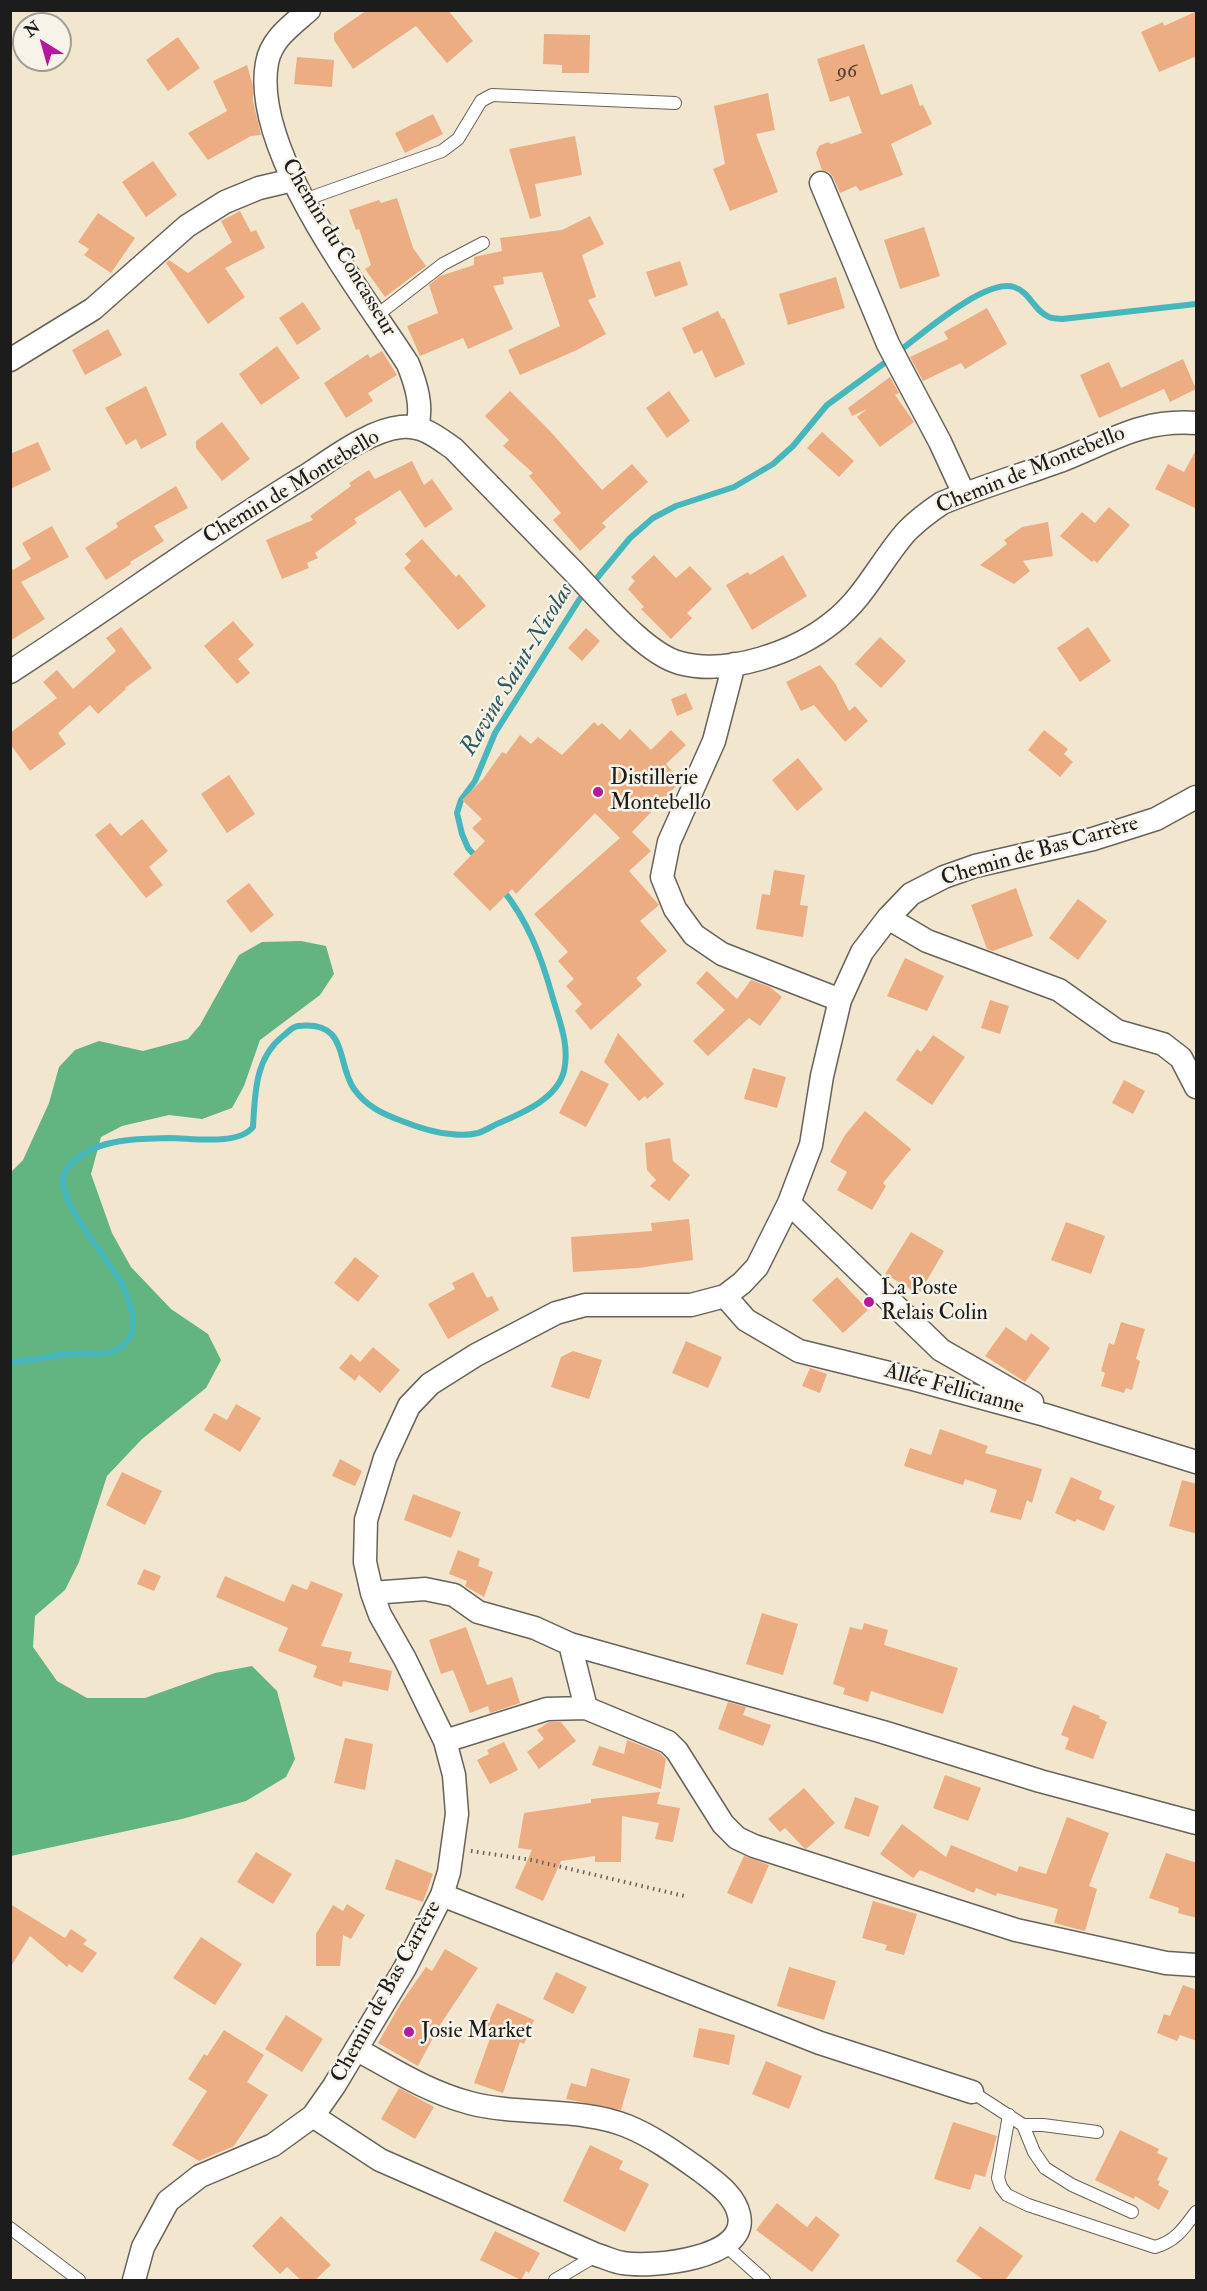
<!DOCTYPE html>
<meta charset="utf-8">
<style>
body{margin:0}
#map{position:relative;width:1207px;height:2291px;overflow:hidden;background:#f3e6ce;font-family:"IM FELL Double Pica",serif}
canvas{display:block}
.frame{position:absolute;inset:0;border:12px solid #1c1c1c;pointer-events:none}
.north{position:absolute;left:12px;top:12px;width:60px;height:60px;box-sizing:border-box;background:#f7f3e8;border:2px solid #9f9d96;border-radius:50%;rotate:323deg;font-size:16px;font-weight:700;line-height:24px;text-align:center;color:#1c1c1c}
.north::after{content:'';display:block;margin:auto;width:21px;height:27px;background:#b5179e;clip-path:polygon(50% 0,100% 100%,50% 72%,0 100%)}
</style>
<div id="map">
<canvas width="1207" height="2291"></canvas>
<div class="frame"></div>
<div class="north">N</div>
</div>
<script>
const context = document.querySelector('canvas').getContext('2d');
context.lineJoin = 'round';
function fill(path, color) { context.fillStyle = color; context.fill(path, 'evenodd'); }
function stroke(path, color, width, dash) { context.strokeStyle = color; context.lineWidth = width; context.lineCap = dash ? 'butt' : 'round'; context.setLineDash(dash || []); context.stroke(path); }
function label(font, color, halo, rows, align = 'center') {
  context.font = font + ' "IM FELL Double Pica",serif'; context.lineWidth = 5; context.setLineDash([]); context.textBaseline = 'middle'; context.strokeStyle = halo; context.fillStyle = color; for (const [text, x, y, turn = 0] of rows) {
    context.save(); context.translate(x, y); context.rotate((+turn || 0) * Math.PI / 180); context.textAlign = isNaN(turn) ? turn : align; if (halo) context.strokeText(text, 0, 0); context.fillText(text, 0, 0); context.restore();
  }
}
fill(new Path2D(`
 M301,941l25,5 8,28 -14,21 -60,45 -16,46 -12,22 -30,11 -33,-4 -47,11 -21,11 -10,37 21,59 19,34 40,42 37,25 13,26 -15,28 -64,51 -35,37 -28,86 -14,28 -30,26 -2,31 24,34 30,17h58l70,-25 37,-7 25,25 18,68 -9,18 -40,24 -64,18 -171,37v-684l12,-12 26,-57 10,-36 16,-17 24,-9 44,10 45,-12 12,-14 39,-70 23,-13z`), '#62b481');
stroke(new Path2D(`
 M898,352c23,-17 87,-74 116,-65 16,5 20,24 35,30 3,2 9,1 13,2l134,-15
 M477,858l-9,-10 -6,-14 -5,-21 4,-13 14,-19 20,-48 84,-133 51,-62 23,-20 23,-12 58,-19 39,-23 20,-18 34,-41 63,-46
 M10,1362c20,-1 39,-6 59,-8 16,-2 35,3 49,-5 12,-6 16,-18 15,-30 -2,-10 -4,-21 -9,-31 -11,-24 -70,-89 -60,-114 3,-8 11,-14 18,-19 24,-17 60,-16 88,-17 22,0 68,8 83,-11 2,-34 2,-69 30,-91 5,-4 9,-9 15,-10 51,-6 38,37 56,63 13,18 29,25 48,32 15,6 32,12 49,13 7,1 19,1 27,-1 7,-2 14,-7 21,-10 23,-10 58,-24 65,-52 6,-26 -5,-51 -12,-76 -11,-39 -24,-74 -50,-106`), '#47b7be', 6);
fill(new Path2D(`
 M367,10h81l25,31 -26,22 -31,-37 -63,43 -19,-29v-7z
 M1197,11v45l-38,16 -18,-40 22,-10 1,4z
 M544,34l46,1 -1,38h-27v-8l-19,-1z
 M178,37l22,31 -32,23 -22,-31z
 M864,44l17,51 31,-11 8,22 3,-1 9,19 -41,20 12,31 -43,16 -4,-5 -16,7 -7,-16 -4,-5 -7,-2 -6,-17 3,-7 9,-4 3,2 31,-11 -13,-37 -19,6 -13,-43z
 M297,57l37,3 -2,27 -38,-3z
 M247,65l6,21v15l8,34 -10,1 -43,24 -20,-27 39,-22 -14,-30z
 M768,93l7,37 -19,4 22,58 -48,19 -17,-42 12,-5 -11,-58z
 M433,114l10,20 -38,19 -10,-20z
 M575,136l7,39 -47,9 6,32 -11,3 -21,-70z
 M153,161l24,34 -31,22 -24,-35z
 M397,198l16,50 13,18 -41,31 -20,-28 6,-4 -12,-36 -3,1 -7,-20 30,-10 2,3z
 M240,211l11,21 5,-2 9,18 -40,20 20,29 -37,27 -42,-61 3,-3 19,13 44,-31 -11,-21z
 M98,213l37,25 -24,35 -27,-18 5,-6 -11,-7z
 M590,216l14,28 -22,11 14,42 -8,3 18,34 -29,16 -57,25 -12,-25 52,-24 -18,-54 -39,5 1,7 -11,2 20,43 -45,20 -5,-11 -43,18 -13,-30 31,-13 -9,-28 11,-9 34,-11v-8l28,-6 -2,-13 62,-8z
 M924,227l16,49 -40,13 -16,-49z
 M680,261l8,24 -33,12 -9,-25z
 M836,277l9,31 -57,17 -9,-31z
 M303,302l18,27 -24,16 -18,-27z
 M987,308l20,36 -42,25 -4,-6 -38,18 -13,-24 38,-18 -4,-7z
 M718,311l4,8 2,-1 21,46 -30,14 -13,-28 -8,4 -12,-26z
 M108,329l14,26 -37,20 -13,-25z
 M277,346l23,32 -39,27 -22,-31z
 M382,351l15,24 -29,18 5,8 -27,17 -22,-35 44,-29 2,4z
 M1183,359l13,30 -26,13 -6,-13 -65,29 -19,-43 29,-13 12,26z
 M890,377l9,16 -4,2 19,27 -34,25 -23,-30 10,-8 -15,7 -4,-8z
 M146,386l21,49 -26,14 -5,-10 -10,6 -21,-37z
 M510,391l40,40 52,59 30,-26 16,18 -46,41 4,4 -26,24 -27,-31 8,-7 -32,-37 4,-3 -30,-27 6,-6 -24,-24z
 M669,391l21,30 -23,17 -21,-30z
 M222,422l28,37 -28,22 -26,-33v-7z
 M822,432l32,29 -15,16 -32,-29z
 M38,442l13,28 -41,19v-35z
 M1197,448v61l-42,-20 13,-25 16,8z
 M412,461l12,24 8,-6 21,30 -28,19 -25,-38 -46,29 3,4 -42,30 3,5 -11,5 2,5 -27,11 -16,-39 47,-20 -3,-4 41,-30 -2,-3 20,-13 6,9z
 M176,486l12,22 -34,18 10,15 -34,21 1,2 -25,16 -21,-32 33,-21 -2,-4z
 M1109,507l21,18 -33,38 -3,-3 -2,2 -32,-26 22,-24 13,11z
 M1048,522l5,34 -30,5 7,10 -16,13 -34,-19 27,-21 -3,-4 18,-13z
 M52,526l17,31 -48,25 24,37 -35,22v-75l3,4 18,-11 -9,-16z
 M422,539l34,38 3,-3 27,32 -28,24 -54,-62 7,-7 -6,-7z
 M654,555l22,23 14,-12 22,23 -25,24 5,5 -21,21 -30,-30 3,-2 -16,-18 7,-8 -4,-4z
 M783,555l24,41 -55,34 -26,-45 22,-13 2,3z
 M233,621l21,24 -16,14 12,14 -13,11 -33,-38z
 M121,627l31,41 -27,20 1,1 -28,25 -8,-9 -32,28 8,11 -36,27 -20,-27v-11l47,-35 -14,-16 14,-12 16,19 43,-38 -10,-13z
 M1088,627l23,34 -31,21 -23,-34z
 M586,628l14,13 -18,20 -14,-13z
 M880,637l26,24 -25,27 -26,-24z
 M820,665l15,18 14,28 6,-5 13,15 -23,21 -31,-37 -13,6 -15,-29z
 M686,693l7,16 -16,7 -6,-17z
 M594,722l4,4 4,-3 18,17 10,-11 21,21 20,-20 15,15 -20,19 15,17 -49,51 19,19 -22,20 30,34 -19,16 27,30 -31,27 6,7 -51,45 -16,-19 7,-7 -16,-18 8,-7 -16,-18 10,-9 -34,-38 86,-76 -25,-25 -79,81 -4,-5 -22,22 -37,-37 32,-33 -13,-13 10,-9 -20,-19 21,-21 19,-27 4,2 14,-19 11,9 7,-7 24,18z
 M1044,730l24,19 -4,5 9,8 -13,15 -32,-27z
 M798,758l25,31 -26,22 -25,-31z
 M229,775l26,39 -28,19 -26,-39z
 M142,819l26,32 -19,16 14,18 -17,13 -51,-63 15,-12 11,13z
 M774,870l31,5 -5,30 8,1 -5,31 -47,-8 6,-35 8,1z
 M249,883l25,32 -23,18 -25,-32z
 M1016,888l17,48 -40,15 -6,-2 -16,-44z
 M1078,899l29,22 -29,39 -29,-22z
 M905,958l39,18 -17,35 -40,-15z
 M707,971l30,28 14,-19 19,7 12,10 -22,29 -11,-8 -41,38 -15,-15 32,-31 -29,-27z
 M990,1000l19,6 -9,28 -19,-6z
 M618,1033l46,51 -17,15 -2,-3 -6,5 -35,-39z
 M933,1035l32,22 -33,48 -36,-25 21,-31 4,3z
 M753,1068l33,9 -9,31 -33,-9z
 M581,1070l28,14 -23,43 -27,-14z
 M1124,1080l21,11 -12,23 -21,-11z
 M865,1111l46,38 -28,34 3,3 -14,24 -35,-20 10,-18 -17,-10 15,-27z
 M670,1138l3,23 17,14 -21,26 -19,-15 6,-6 -9,-10 -2,-27z
 M689,1219l4,41 -55,8 -65,4 -2,-35 81,-6 -1,-8z
 M1066,1222l39,14 -14,38 -40,-14z
 M911,1232l33,19 -25,43 -34,-20z
 M355,1257l24,19 -21,26 -24,-19z
 M473,1272l14,26 5,-2 7,14 -51,29 -20,-35 27,-15 -3,-6z
 M837,1277l31,33 -25,23 -31,-33z
 M1121,1322l24,7 -9,30 4,2 -8,29 -6,-2 -2,5 -23,-7 4,-13 -4,-2 8,-28 5,2z
 M1006,1327l20,14 5,-8 19,15 -25,34 -40,-26z
 M686,1341l36,16 -14,31 -36,-15z
 M373,1347l27,23 -20,23 -21,-18 -4,6 -16,-13 12,-14 9,8z
 M573,1351l29,9 -13,39 -38,-12 10,-30z
 M810,1368l17,6 -7,19 -18,-7z
 M236,1404l25,14 -21,34 -36,-22 10,-17 13,7z
 M940,1429l48,17 -3,7 57,16 -10,34 -5,-3 -6,20 -31,-8 7,-22 -32,-11 -2,6 -59,-19 6,-18 21,7z
 M340,1459l22,12 -7,15 -23,-10z
 M122,1472l40,19 -17,34 -39,-20z
 M1071,1477l31,14 -3,8 16,7 -11,25 -27,-12 -2,3 -20,-9z
 M1182,1480l15,4v50l-28,-8z
 M413,1494l48,18 -10,26 -47,-18z
 M458,1550l22,9 -2,7 15,6 -9,25 -19,-11 2,-5 -18,-7z
 M144,1569l17,7 -7,15 -17,-7z
 M225,1576l59,26 8,-18 15,6 4,-9 32,13 -22,52 31,6 -3,10 43,9 -4,20 -45,-10 -1,6 -29,-10 4,-11 -39,-15 10,-23 -72,-31z
 M762,1613l36,11 -15,51 -37,-11z
 M864,1623l24,7 -4,15 74,23 -15,46 -72,-23 -3,11 -25,-8 2,-6 -12,-4 17,-57 12,3z
 M466,1627l21,58 25,-8 8,26 -30,10 -2,-7 -18,7 -17,-43 -12,4 -12,-34z
 M728,1702l18,5 -3,8 28,10 -8,21 -45,-17z
 M1073,1705l27,11 -1,2 8,4 -14,37 -28,-10 4,-11 -8,-3z
 M549,1722h12l15,19 -37,28 -12,-17 17,-13 -7,-9z
 M345,1738l28,6 -8,46 -31,-7z
 M627,1740l33,13 6,6 -5,30 -69,-24 7,-19 25,8z
 M504,1742l14,28 -28,14 -13,-24 12,-6 -2,-4z
 M945,1775l36,13 -13,33 -35,-13z
 M804,1788l31,35 -29,26 -3,-2 -18,-19 -5,4 -12,-13z
 M660,1792l-3,12 23,4 -7,34 -18,-3 4,-16 -37,-7 -1,46h-26v-6l-34,5 -18,40 -28,-13 17,-38 -14,-2 6,-35 67,-10v-4z
 M855,1797l24,9 -10,31 -25,-9z
 M1067,1817l42,16 -20,53 8,3 -12,42 -31,-8 4,-14 -61,-16 -1,3 -20,-8 -2,5 -54,-23 -7,8 -33,-24 22,-30 44,33 5,-12 66,27 2,-6 27,8z
 M256,1852l36,22 -19,30 -36,-22z
 M1166,1853l31,10v55l-19,-5 1,-5 -30,-10z
 M744,1856l25,9 -17,39 -25,-11z
 M396,1859l37,15 -10,28 -38,-13z
 M873,1901l44,13 -13,41 -19,-5 2,-5 -25,-7z
 M10,1904l55,34 6,-9 16,11 -4,4 14,9 -15,20 -13,-9 -2,3 -37,-31 -20,32z
 M347,1904l18,11 -14,24 -8,-4 -3,31h-24v-32l17,-29 10,6z
 M201,1937l41,27 -27,41 -42,-27z
 M445,1949l33,19 -38,57 -22,41 -40,-23 23,-40 25,-36 6,4z
 M789,1967l47,14 -12,39 -47,-14z
 M556,1972l31,15 -14,27 -30,-15z
 M1183,1985l14,5v51l-17,-6 -3,6 -20,-8 7,-19 6,2z
 M497,2003l37,17 -10,24 -4,-2 -17,51 -29,-10 19,-53 -7,-3z
 M286,2015l37,24 -21,33 -37,-23z
 M699,2028l36,7 -6,30 -36,-8z
 M224,2030l40,25 -17,27 21,13 -34,51 -35,15 -27,-16 35,-54 -19,-12 16,-25 3,2z
 M766,2061l36,15 -13,33 -37,-15z
 M591,2068l39,11 -9,31 -55,-11 5,-16 15,4z
 M399,2088l35,19 -19,32 -34,-20z
 M953,2122l44,14 -12,41 -10,-3 -5,16 -36,-11z
 M1120,2130l39,19 -2,4 11,5 -11,22 3,1 -2,4 11,6 -10,19 -24,-14 -1,3 -39,-19z
 M590,2145l33,16 -4,8 30,15 -24,48 -62,-31z
 M777,2203l30,24 9,-11 24,19 -28,37 -56,-42z
 M281,2216l50,49 -16,15h-14l-14,-13 -7,7 -28,-28z
 M980,2226l43,30 -18,24h-21l-28,-19z
 M495,2231l45,22 -11,20 -3,-2 -5,9 -41,-20z`), '#ecad83');
const service = new Path2D(`
 M304,200l138,-49 16,-12 23,-38 11,-6 183,8
 M376,316l67,-52 40,-21
 M972,2092l51,33 11,27 11,16 27,17 60,27
 M1009,2115l-11,63 3,9 6,8 21,10 127,42c21,-6 29,-19 41,-35
 M1023,2125h20l54,7
 M10,2228l69,52
 M725,2245l39,35
 M555,2280l42,-25`);
const minor = new Path2D(`
 M309,10c-17,15 -38,29 -42,53 -16,88 94,228 141,301 8,20 15,42 9,63
 M821,183l67,161 52,98 24,52
 M10,360l83,-51 94,-83 38,-24 34,-14 34,-8
 M734,664l-20,77 -45,101 -7,35 13,32 19,26 28,19 118,46
 M10,672c99,-64 194,-134 294,-195 27,-17 65,-47 97,-50 22,-2 36,10 53,22 38,39 76,78 114,117 27,27 76,88 112,97 48,13 116,-11 153,-41 32,-25 48,-62 74,-91 11,-11 23,-20 35,-28 39,-16 79,-28 118,-42 49,-19 81,-42 136,-38
 M888,918l39,23 132,49 58,41 46,13 18,14 15,29
 M789,1203l152,147 91,52
 M725,1296l21,24 53,31 110,27 136,37 151,47
 M372,1593l53,-4 29,6 24,17 57,16 35,16 313,88 157,49 156,42
 M570,1644l16,64
 M445,1741l102,-32 39,-1 82,34 9,9 46,73 14,14 17,8 262,84 150,33 30,2
 M442,1895l378,148 152,49
 M313,2116l67,44 217,95c8,2 17,7 26,8 28,5 126,-4 116,-48 -4,-20 -24,-33 -38,-44 -24,-17 -47,-34 -74,-45 -46,-19 -108,-10 -157,-23 -42,-11 -76,-33 -114,-54
 M134,2280l9,-33 25,-46 32,-25 73,-31 40,-29 21,-30 71,-118 37,-73 7,-23 8,-58 -3,-39 -9,-34 -40,-82 -25,-44 -8,-22 -7,-31 1,-42 19,-62 24,-52 21,-22 46,-29 80,-42 29,-8h106l34,-9 17,-13 15,-16 32,-64 22,-58 11,-69 18,-76 22,-48 26,-34 23,-24 33,-17 31,-11 118,-27 63,-20 40,-22`);
stroke(service, '#67635a', 14);
stroke(minor, '#67635a', 25);
stroke(new Path2D(`
 M471,1851l61,9 152,36`), '#67635a', 4, [1.5, 4.5]);
stroke(service, '#fff', 12);
stroke(minor, '#fff', 22);
for (const [x, y, r, color] of [
 [598,792,6,"#b5179e"],
 [869,1302,6,"#b5179e"],
 [409,2032,6,"#b5179e"]
]) { const dot = new Path2D(); dot.arc(x, y, r, 0, 2 * Math.PI); context.fillStyle = color; context.fill(dot); stroke(dot, '#f7f3e8', 2); }
label('20px', '#504036', null, [
 ["96",847,73]
]);
label('22px', '#1c1c1c', '#f7f3e8', [
 ["Chemin du Concasseur",338,248,59],
 ["Chemin de Montebello",1031,471,-22],
 ["Chemin de Montebello",292,488,-31],
 ["Chemin de Bas Carrère",1040,852,-16],
 ["Allée Fellicianne",954,1390,15],
 ["Chemin de Bas Carrère",387,1992,-61]
]);
label('22px', '#1c1c1c', '#f7f3e8', [
 ["Distillerie",610,779],
 ["Montebello",610,804],
 ["La Poste",881,1289],
 ["Relais Colin",881,1314],
 ["Josie Market",421,2032]
], 'left');
label('italic 24px', '#2d5a5d', '#f7f3e8', [
 ["Ravine Saint-Nicolas",518,670,-59]
]);
</script>
